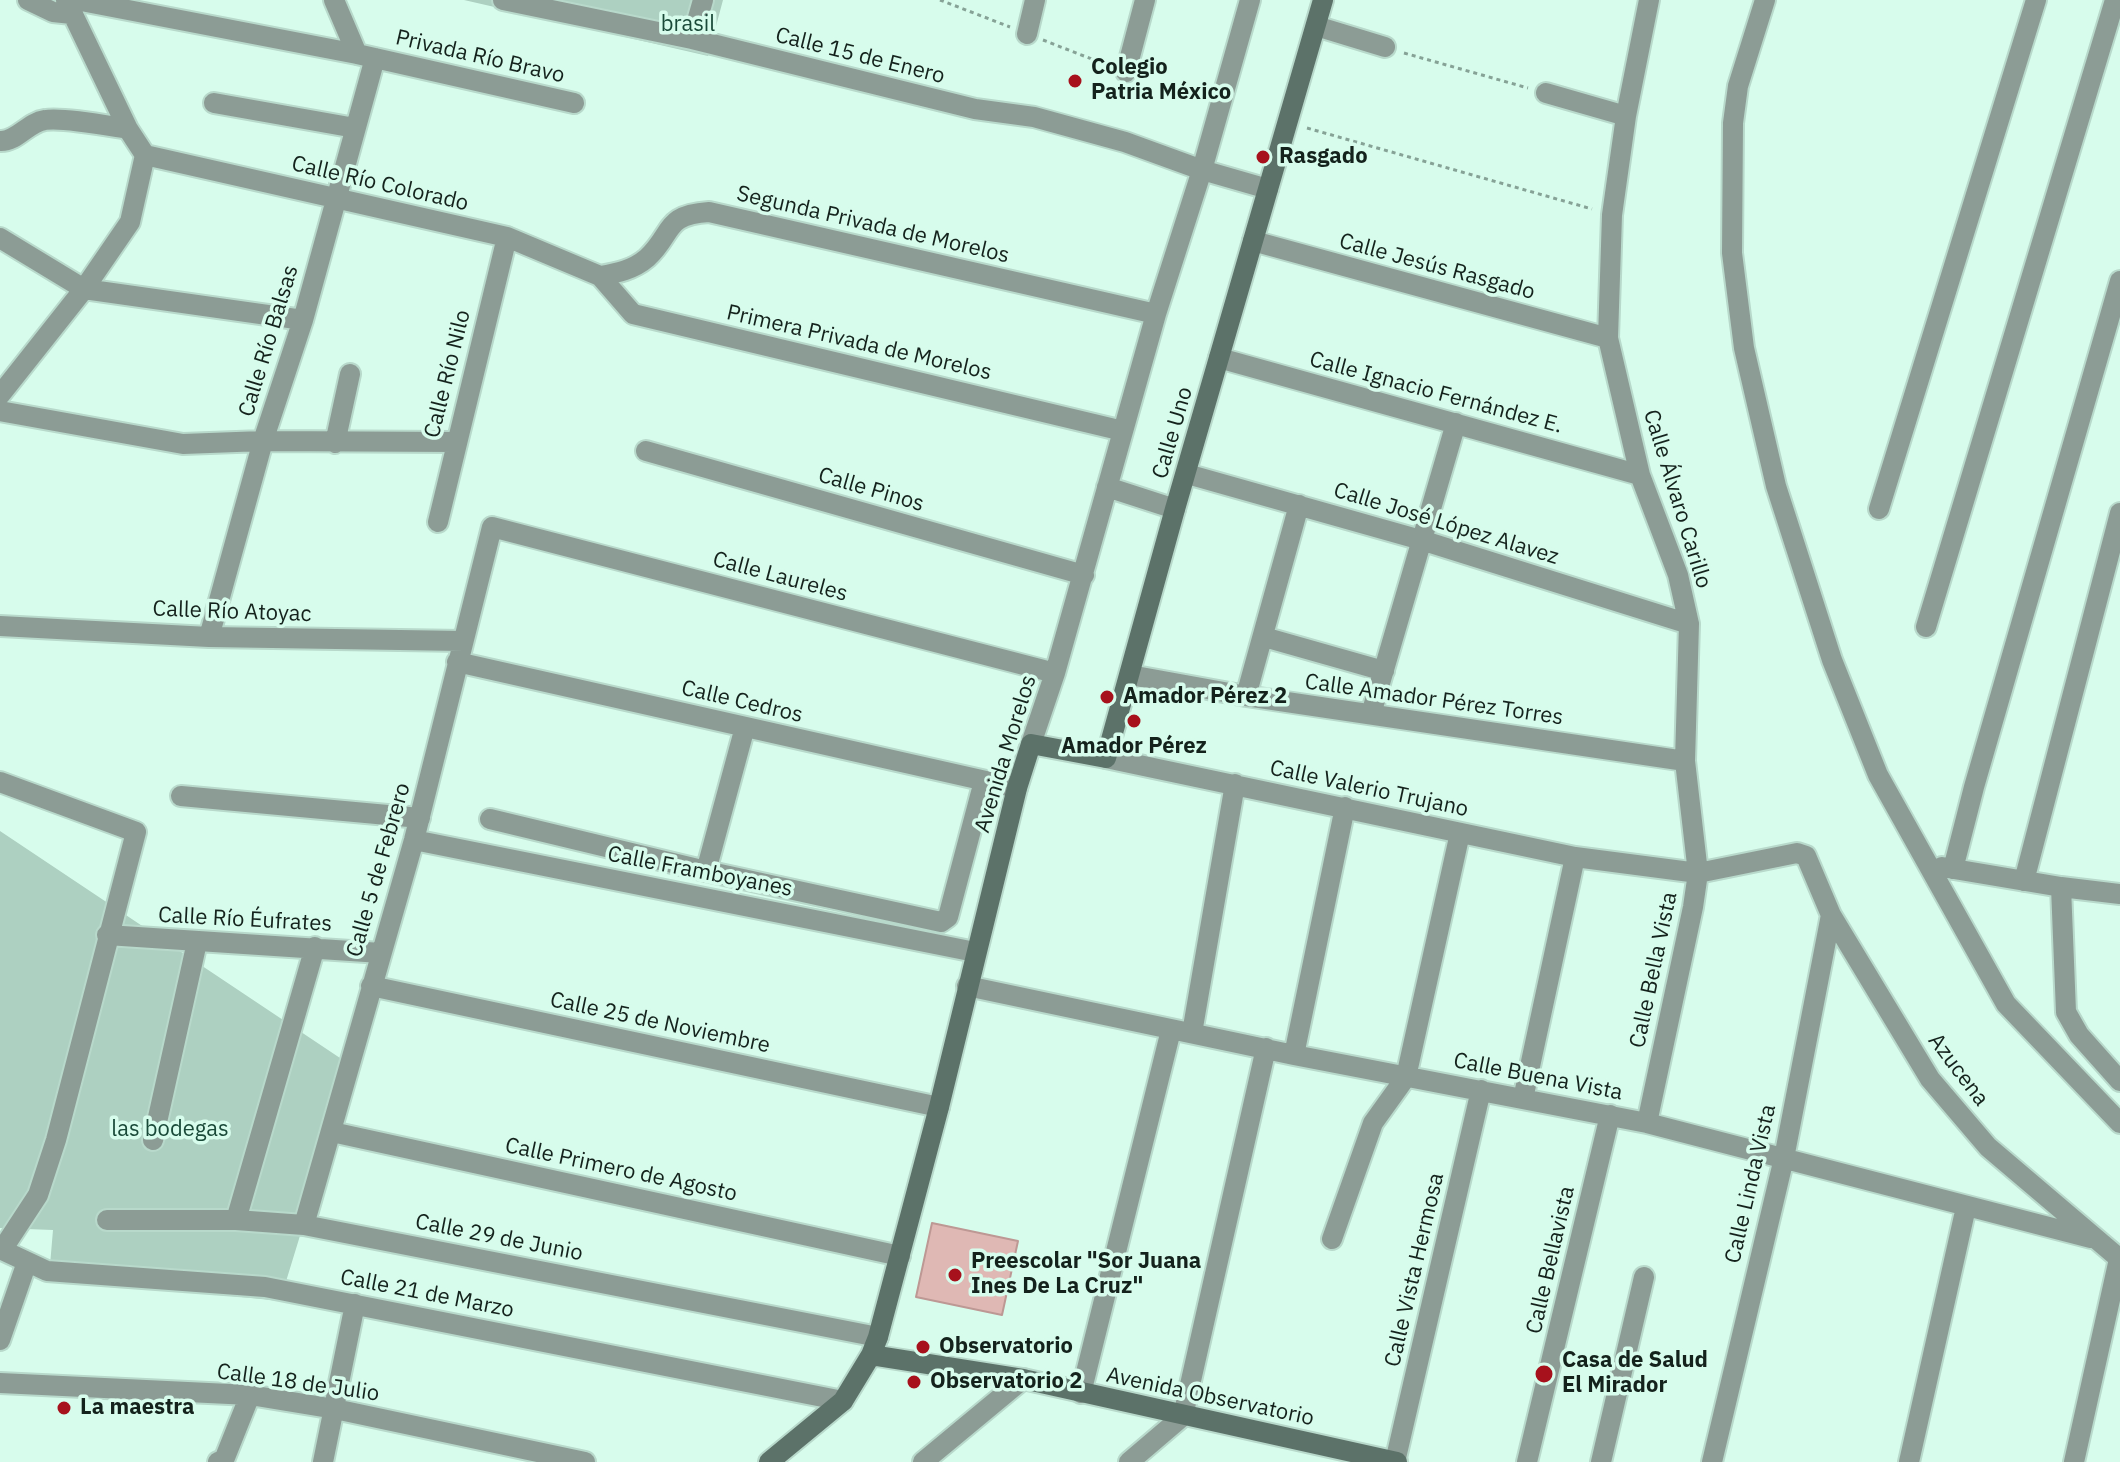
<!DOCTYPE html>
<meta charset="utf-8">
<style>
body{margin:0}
canvas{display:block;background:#d7fcec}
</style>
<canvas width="2120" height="1462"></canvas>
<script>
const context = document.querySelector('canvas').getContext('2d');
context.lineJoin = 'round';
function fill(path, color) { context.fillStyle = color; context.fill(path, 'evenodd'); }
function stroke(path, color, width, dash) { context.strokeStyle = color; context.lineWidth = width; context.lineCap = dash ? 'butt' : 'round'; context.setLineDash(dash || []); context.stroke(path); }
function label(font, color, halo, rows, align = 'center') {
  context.font = font + ' "IBM Plex Sans",sans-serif'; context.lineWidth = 7; context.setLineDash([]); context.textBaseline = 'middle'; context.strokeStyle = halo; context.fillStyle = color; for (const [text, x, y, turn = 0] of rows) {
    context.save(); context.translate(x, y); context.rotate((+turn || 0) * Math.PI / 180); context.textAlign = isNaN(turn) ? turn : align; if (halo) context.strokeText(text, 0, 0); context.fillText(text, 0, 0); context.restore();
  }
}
fill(new Path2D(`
 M464,0h259l-15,56z
 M0,831l352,235 -72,235 -231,-24 4,-47 -53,-2z`), '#add0c1');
const building = new Path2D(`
 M932,1223l86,18 -16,74 -86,-18z`);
fill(building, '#dfb8b4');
stroke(building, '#bd9894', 2);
const street = new Path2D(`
 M28,0l25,12 19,2
 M76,0l281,54 217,49
 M334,0l23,54
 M503,0l189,39 283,70 59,8 91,25 77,28 66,19
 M1765,0l-27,86 -5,37 -1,130 12,95 32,138 56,174 46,115 128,229 114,119
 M1316,26l69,21
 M1027,34l8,-34
 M692,39l11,-39
 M1126,72l19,-72
 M1546,93l80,23
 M214,103l141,25
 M0,141c17,1 28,-19 45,-21 17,-3 64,6 83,9
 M145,155l362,82 93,39 33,38 490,117
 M0,238l84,51 219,31
 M1253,241l355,97
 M600,276c17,-3 33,-6 47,-18 27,-25 16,-43 62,-46l447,102
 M1219,358l421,117
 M0,395l84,-106 46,-67 15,-67 -17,-26 -62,-129
 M0,411l183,33 80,-3 193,1
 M335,443l15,-69
 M646,451l438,124
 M1187,474l234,66 268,84
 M1107,487l68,22
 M1879,509l157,-509
 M438,522l69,-285
 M0,626l209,11 254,4
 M1926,627l189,-627
 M209,637l54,-196 40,-121 72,-262
 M1264,637l120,34
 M457,662l560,126
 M1130,675l116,21 439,65
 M1246,696l53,-191
 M1371,714l85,-291
 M1031,744l24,-71 101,-359 46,-144 48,-170
 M1106,758l469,99 123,16 99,-20 9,3 25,59 99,164 58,68 132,112
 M0,782l136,50 -80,308 -18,55 -36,55
 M181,796l239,22
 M490,819l216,52 235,51 7,-5 36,-136
 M414,840l561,112
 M1942,867l119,20 59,7
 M1953,869l21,-82 146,-506
 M706,871l39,-144
 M2024,881l96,-368
 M2061,887l5,125 13,23 41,46
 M107,935l274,18
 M371,986l568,121
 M967,986l327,69 353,68 444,115
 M1192,1033l43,-249
 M1294,1055l51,-248
 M1523,1099l52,-242
 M1647,1123l46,-216 5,-34 -13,-112 4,-137 -11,-49 -38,-100 -32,-137 4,-123 14,-99 23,-116
 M332,1132l568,124
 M153,1140l44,-198
 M107,1220h129l68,5 574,112
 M236,1220l79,-273
 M304,1225l110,-385 78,-313 563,146
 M1332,1239l41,-116 33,-46 54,-244
 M0,1249l47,22 218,16 578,114
 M0,1340l27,-78
 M0,1383l250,12 85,14 250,53
 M1081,1393l90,-363
 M218,1462l6,-2 26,-65
 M323,1462l32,-158
 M923,1462l100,-83
 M1129,1462l54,-46 83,-368
 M1395,1462l86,-372
 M1527,1462l83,-347
 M1601,1462l43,-185
 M1712,1462l72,-304 47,-243
 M1909,1462l57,-255
 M2074,1462l45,-203`);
const secondary = new Path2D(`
 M871,1355l152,24 374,83
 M769,1462l74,-61 28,-46 7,-18 61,-230 78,-319 14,-44 75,14 69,-249 148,-509`);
stroke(street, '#b8d9cb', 24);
stroke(secondary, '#b8d9cb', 24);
stroke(new Path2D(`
 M940,0l70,27
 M1043,40l64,25
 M1404,53l124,35
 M1307,128l285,81`), '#86a296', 3, [4, 4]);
stroke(street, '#8c9c95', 20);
stroke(secondary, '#5c7269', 20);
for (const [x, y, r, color] of [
 [1075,81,8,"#a7111c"],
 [1263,157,8,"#a7111c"],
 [1107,697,8,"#a7111c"],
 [1134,721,8,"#a7111c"],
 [955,1275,8,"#a7111c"],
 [923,1347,8,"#a7111c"],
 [1544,1374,10,"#a7111c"],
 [914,1382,8,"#a7111c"],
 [64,1408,8,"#a7111c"]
]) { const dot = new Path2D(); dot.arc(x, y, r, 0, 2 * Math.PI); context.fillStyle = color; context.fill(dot); stroke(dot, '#d7fcec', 3); }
label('22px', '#194938', '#d7fcec', [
 ["brasil",688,25],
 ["las bodegas",170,1130]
]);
label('22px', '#14221c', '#d7fcec', [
 ["Calle 15 de Enero",860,56,14],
 ["Privada Río Bravo",480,57,13],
 ["Calle Río Colorado",380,184,13],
 ["Segunda Privada de Morelos",873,225,13],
 ["Calle Jesús Rasgado",1437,267,15],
 ["Calle Río Balsas",269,341,-73],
 ["Primera Privada de Morelos",859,343,13],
 ["Calle Río Nilo",448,374,-76],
 ["Calle Ignacio Fernández E.",1436,393,15],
 ["Calle Uno",1173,433,-74],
 ["Calle Pinos",871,490,16],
 ["Calle Álvaro Carillo",1677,499,73],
 ["Calle José López Alavez",1446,524,17],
 ["Calle Laureles",780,577,15],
 ["Calle Río Atoyac",232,612,2],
 ["Calle Amador Pérez Torres",1434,700,8],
 ["Calle Cedros",742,702,13],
 ["Avenida Morelos",1006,754,-73],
 ["Calle Valerio Trujano",1369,789,12],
 ["Calle 5 de Febrero",379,870,-74],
 ["Calle Framboyanes",700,872,11],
 ["Calle Río Éufrates",245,920,3],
 ["Calle Bella Vista",1654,970,-78],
 ["Calle 25 de Noviembre",660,1023,12],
 ["Azucena",1958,1070,53],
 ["Calle Buena Vista",1538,1077,11],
 ["Calle Primero de Agosto",621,1170,12],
 ["Calle Linda Vista",1751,1184,-77],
 ["Calle 29 de Junio",499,1238,11],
 ["Calle Bellavista",1551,1260,-77],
 ["Calle Vista Hermosa",1415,1270,-77],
 ["Calle 21 de Marzo",427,1294,11],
 ["Calle 18 de Julio",298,1383,8],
 ["Avenida Observatorio",1210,1397,12]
]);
label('bold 22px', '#14221c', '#d7fcec', [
 ["Colegio",1091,68],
 ["Patria México",1091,93],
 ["Rasgado",1279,157],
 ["Amador Pérez 2",1123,697],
 ["Amador Pérez",1134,747,"center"],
 ["Preescolar \"Sor Juana",971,1262],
 ["Ines De La Cruz\"",971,1287],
 ["Observatorio",939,1347],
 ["Casa de Salud",1562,1361],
 ["El Mirador",1562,1386],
 ["Observatorio 2",930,1382],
 ["La maestra",80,1408]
], 'left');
</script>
